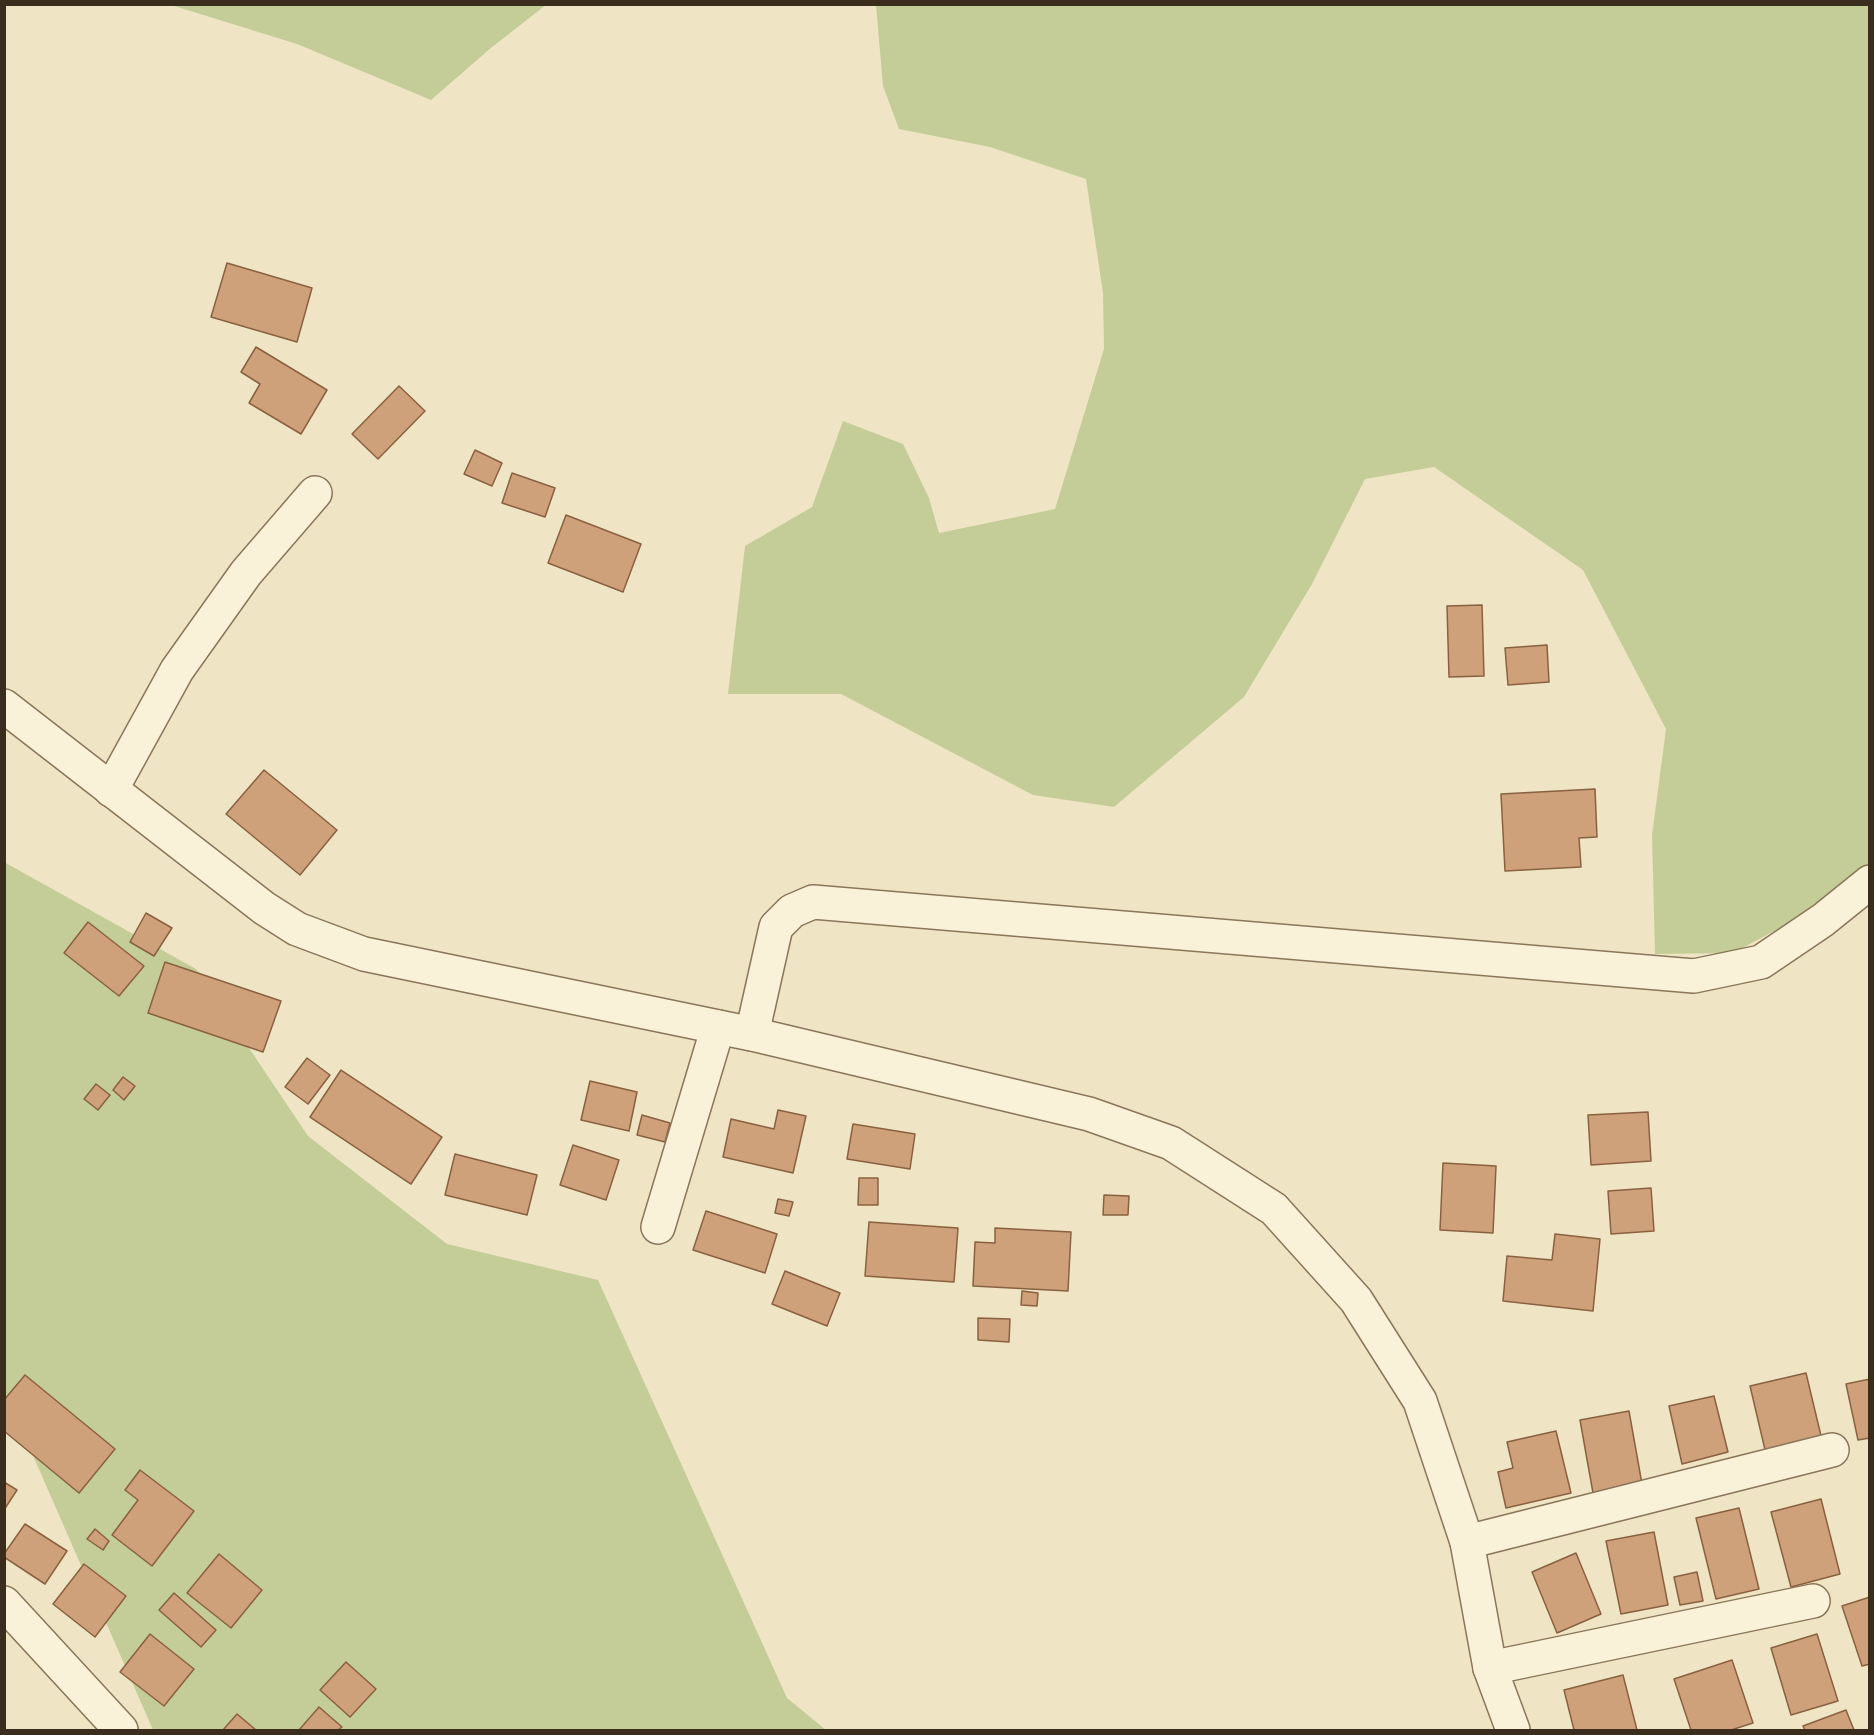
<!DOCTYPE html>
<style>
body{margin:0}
#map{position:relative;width:1874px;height:1735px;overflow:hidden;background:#efe5c4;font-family:"Noto Serif",serif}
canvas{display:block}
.frame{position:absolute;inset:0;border:6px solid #3a2d1e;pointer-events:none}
</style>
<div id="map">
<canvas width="1874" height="1735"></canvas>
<div class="frame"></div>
</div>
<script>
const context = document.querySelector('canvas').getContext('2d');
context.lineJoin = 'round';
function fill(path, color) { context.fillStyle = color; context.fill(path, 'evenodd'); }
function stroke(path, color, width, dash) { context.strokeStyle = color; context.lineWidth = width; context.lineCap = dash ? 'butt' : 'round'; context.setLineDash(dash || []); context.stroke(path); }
fill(new Path2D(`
 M171,5l375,-1v1l-54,42 -61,53 -134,-56z
 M876,5h993v862l-63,47 -73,39 -78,1 -3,-119 14,-106 -83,-159 -149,-103 -69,12 -53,105 -68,113 -130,110 -81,-12 -192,-101h-113l17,-148 67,-39 31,-86 60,23 26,54 10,35 116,-24 49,-160 -1,-56 -17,-114 -96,-32 -91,-18 -16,-43z
 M4,862l192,107 112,167 139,108 151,36 189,418 39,32h-673l-122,-279 -26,-40z`), '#c4cd98');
const building = new Path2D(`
 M227,263l85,25 -15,54 -86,-25z
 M256,347l71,43 -26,44 -52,-31 11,-19 -19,-12z
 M399,386l26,25 -47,48 -26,-25z
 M475,450l27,13 -10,23 -28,-12z
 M512,473l43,15 -10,29 -43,-14z
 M566,515l75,29 -18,48 -75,-29z
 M1482,605l2,71 -35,1 -2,-71z
 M1547,645l2,37 -41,3 -3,-37z
 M264,770l73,60 -37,45 -74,-61z
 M1595,789l2,48 -18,1 2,29 -76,4 -4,-77z
 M146,913l26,15 -18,28 -24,-14z
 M88,922l56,44 -25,30 -55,-43z
 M165,962l116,39 -18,51 -115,-39z
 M307,1058l23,17 -22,29 -23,-17z
 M341,1070l101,67 -31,47 -101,-67z
 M123,1077l12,9 -11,14 -11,-10z
 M590,1081l47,11 -8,39 -48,-11z
 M96,1084l14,11 -12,15 -14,-11z
 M778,1110l28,6 -13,57 -70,-16 8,-38 43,10z
 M1648,1112l3,49 -60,4 -3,-50z
 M642,1115l28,8 -5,19 -28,-7z
 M853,1124l62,10 -5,35 -63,-10z
 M573,1145l46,15 -13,40 -46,-15z
 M455,1154l82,21 -10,40 -82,-20z
 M1443,1163l53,3 -3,67 -53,-3z
 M859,1178h19v27h-20z
 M1651,1188l3,43 -43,3 -3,-43z
 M1104,1195l25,1 -1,19h-25z
 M778,1199l15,3 -4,14 -14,-3z
 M706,1211l71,23 -12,39 -72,-23z
 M869,1222l89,6 -4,54 -89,-6z
 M995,1228l76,4 -3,59 -95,-5 2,-44 20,1z
 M1555,1234l45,5 -7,72 -90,-10 4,-45 45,4z
 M785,1271l55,22 -13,33 -55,-22z
 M1022,1291l16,2 -1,13 -16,-1z
 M978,1318l32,1 -1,23 -31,-2z
 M1806,1373l16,67 -56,14 -16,-68z
 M25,1375l90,74 -36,44 -75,-62v-31z
 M1870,1379v59l-12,2 -12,-56z
 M1714,1396l14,56 -46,12 -13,-58z
 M1629,1411l13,73 -49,9 -13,-73z
 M1556,1431l15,62 -65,15 -8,-36 15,-4 -6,-26z
 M140,1470l54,41 -42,55 -40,-31 26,-35 -13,-10z
 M4,1482l13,8 -13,20z
 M1821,1499l19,75 -49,13 -20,-75z
 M1739,1508l20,81 -43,10 -20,-81z
 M25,1524l42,27 -22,33 -41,-27v-3z
 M95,1529l14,12 -6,9 -16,-11z
 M1654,1532l14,73 -47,9 -15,-73z
 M1576,1553l25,61 -44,19 -25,-61z
 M219,1554l43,36 -31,38 -44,-35z
 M84,1564l42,32 -31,41 -42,-33z
 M1697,1572l6,29 -23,4 -6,-28z
 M174,1593l42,37 -15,17 -42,-37z
 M1870,1597v67l-8,2 -20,-60z
 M150,1634l44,35 -30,37 -44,-34z
 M1817,1634l21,67 -47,14 -20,-67z
 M1732,1660l21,63 -22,7h-40l-17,-51z
 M346,1662l30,27 -26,28 -30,-27z
 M1623,1675l14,55h-63l-10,-40z
 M319,1707l23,20 -4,3h-39z
 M1846,1710l8,20h-49l-2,-4z
 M237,1714l19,16h-33z`);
fill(building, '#cea17a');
stroke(building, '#8a6140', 1.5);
const minor = new Path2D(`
 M111,790l66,-120 69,-97 69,-80
 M752,1034l24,-107 16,-16 21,-9 881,74 67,-14 62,-42 47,-38
 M658,1227l60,-200
 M1467,1542l365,-92
 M4,1603l117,127
 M1490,1668l323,-67`);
const tertiary = new Path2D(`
 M4,706l260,202 33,21 67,25 388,80 337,80 82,29 103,66 82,91 64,101 47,141 23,126 23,62`);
stroke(minor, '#8a765a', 36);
stroke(tertiary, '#8a765a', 36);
stroke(minor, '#f9f1d8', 33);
stroke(tertiary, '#f9f1d8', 33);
</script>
